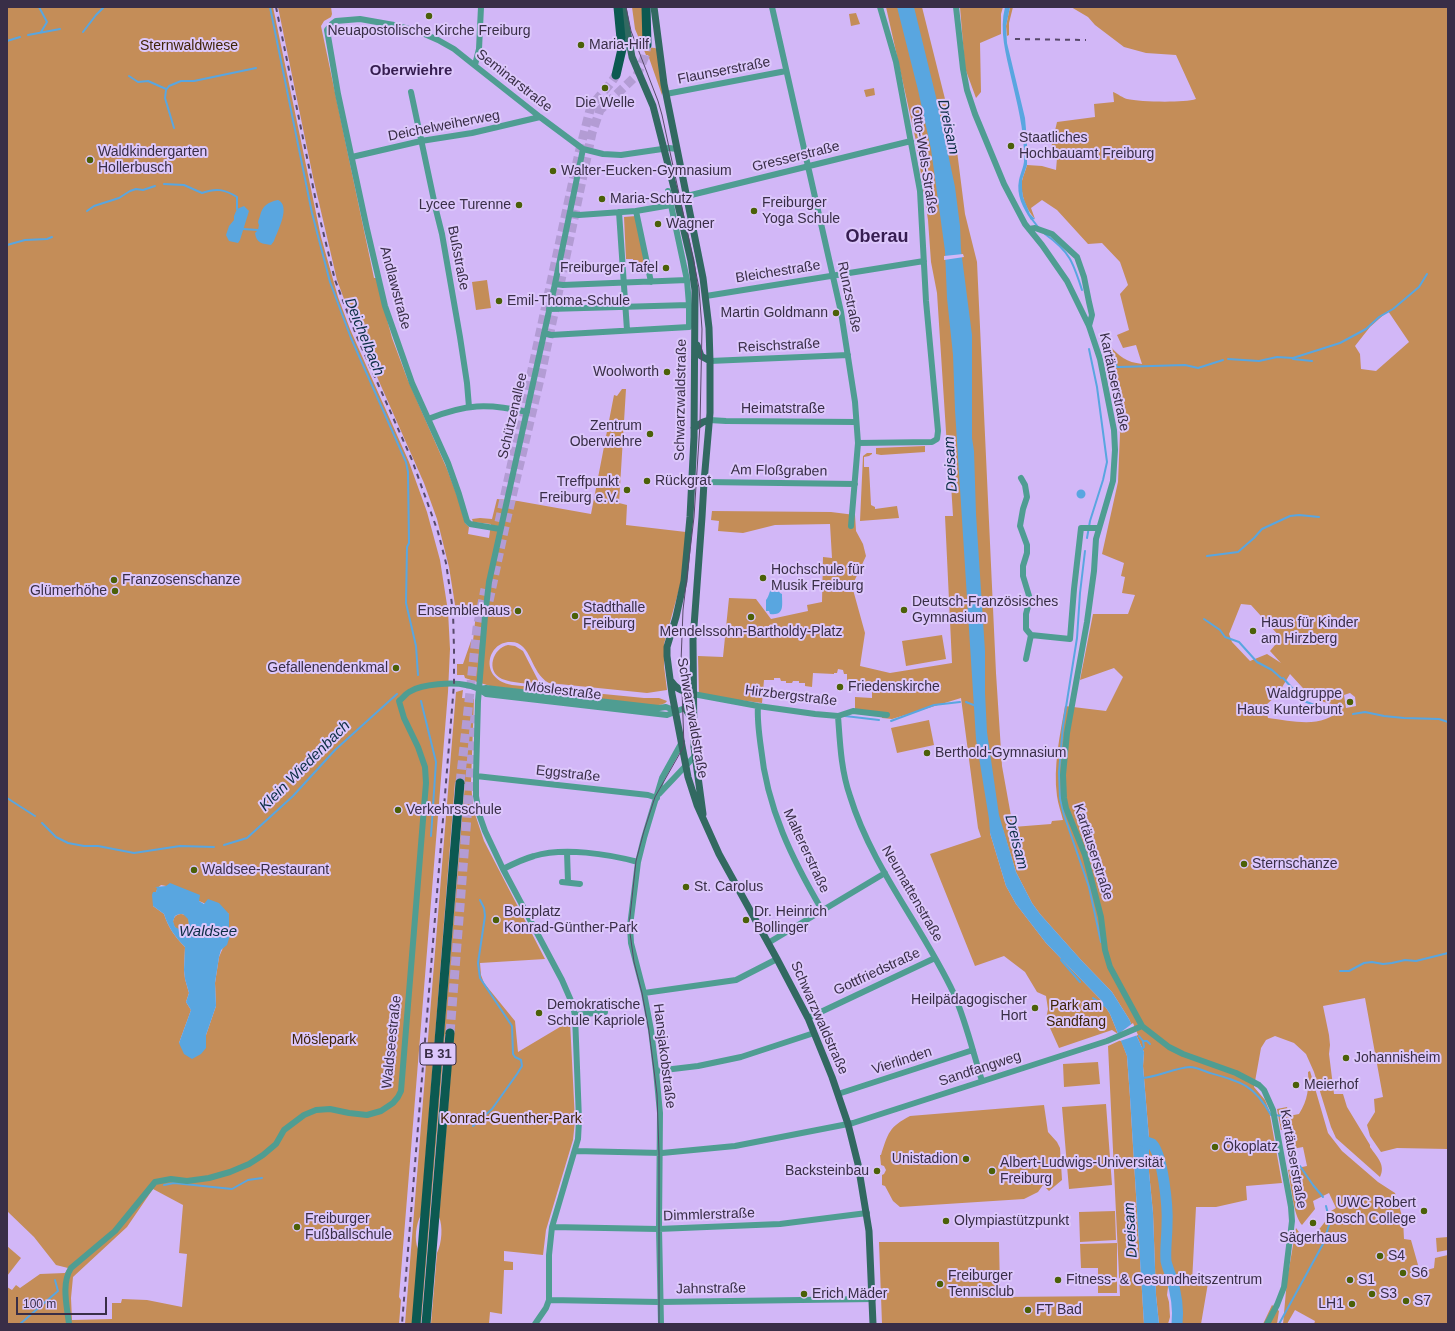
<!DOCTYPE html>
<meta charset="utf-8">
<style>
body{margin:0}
#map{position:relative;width:1455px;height:1331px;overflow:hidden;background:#d2b7f7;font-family:Helvetica,sans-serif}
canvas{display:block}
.frame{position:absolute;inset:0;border:8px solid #392e47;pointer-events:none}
.scale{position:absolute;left:16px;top:1297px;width:91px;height:18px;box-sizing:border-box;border:2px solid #392e47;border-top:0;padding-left:5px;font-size:12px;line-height:14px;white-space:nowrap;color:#392e47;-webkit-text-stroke:3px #dcc7fb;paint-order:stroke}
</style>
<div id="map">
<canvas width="1455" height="1331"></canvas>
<div class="frame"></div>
<div class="scale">100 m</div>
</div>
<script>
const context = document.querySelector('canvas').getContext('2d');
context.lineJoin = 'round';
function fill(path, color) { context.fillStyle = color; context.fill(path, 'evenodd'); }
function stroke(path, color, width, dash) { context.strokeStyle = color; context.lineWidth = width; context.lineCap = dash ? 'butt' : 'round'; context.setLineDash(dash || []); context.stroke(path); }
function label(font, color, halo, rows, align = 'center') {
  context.font = font + ' Helvetica,sans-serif'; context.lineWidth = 4; context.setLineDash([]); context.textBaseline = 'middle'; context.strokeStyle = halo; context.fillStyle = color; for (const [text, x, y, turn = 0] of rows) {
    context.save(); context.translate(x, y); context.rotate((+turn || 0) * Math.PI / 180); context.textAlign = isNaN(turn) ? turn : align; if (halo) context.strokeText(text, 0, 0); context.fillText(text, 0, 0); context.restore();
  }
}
fill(new Path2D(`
 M7,7h266l48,230 17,60 12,32 59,133 18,50 13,48 8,51 2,38 -2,43 -49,605 2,3 -2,24h-392v-37l5,3 4,-5 4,3 20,-14 25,-1 3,-5 -12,-3 -22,-28 -27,-26zM161,885l21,4 8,3 9,9 30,13v14l2,1 -12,28 -4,26 1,23 -10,29v13l-27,-5 12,-33 -5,-8 3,-9 -4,-14 -1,-9 1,-23c-10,-10 -17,-20 -21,-33l-11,-8c2,-7 1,-16 8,-21zM153,1189l30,16 -4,48 8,1 -5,53 -35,-7 -25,-1 -1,4h-9v16l-40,1 -1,-22 2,-21 54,-50z
 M278,7h53l1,7 -1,3 -7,4 -3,5 53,252h2l16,60 15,40 40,91 12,32 6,22 4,4 -1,7 21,4 2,-14 -18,-2 -1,-3 8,-1 12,1 5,-20 21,2 73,13 23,-119 3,1 5,-7h4l-7,114 8,2 -1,20 60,7 -5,50 -17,62v22l3,24 -20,3 -98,-10c-19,-10 -17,-41 -38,-41 -24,-1 -33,37 1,43l132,13h15l8,3c-3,5 -12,4 -18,4l-159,-19 -25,-8 -1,-3h-7v-11h6l8,-23h2l3,-28 -20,-2 -7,-44 -12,-48 -13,-36 -73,-165 -14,-38 -24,-103z
 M632,7h10l3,40 10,1 2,1 6,41 -1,5 -14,-40h-2l-11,-26z
 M886,7h36l34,136 9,71 12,48 19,411 6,93 11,61 38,-3 1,-3 11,-1c-2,-8 -5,-16 -6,-24 -4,-29 3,-61 8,-90l41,5 17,-34 -9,-9 -34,12 13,-66h35l7,-19 -13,-2 3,-16 -4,-1 3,-13 -22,-9 16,-72 2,-49 -18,-87 7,-1c11,12 17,17 33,19l-6,-19 -13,3 -6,-13 12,-5 -9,-36 8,-9 -8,-23 -18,-19 -14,1 -31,-34 -15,-10 -11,8 4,11c-9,-10 -15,-25 -13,-38 1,-6 4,-11 5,-16l15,1 14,4 1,-12 -6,-10 6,-26 38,-5 -1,-13 20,-2 -1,-10c5,2 10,6 14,7 13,3 57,4 69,0l-20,-44 -30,-2 -22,-6 -29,-22 -7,-8 -17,-10h377v1142l-51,-1 -16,4 -11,-16 -3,-11 8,-13 -1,-13 9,-2 -18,-99 -42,8 6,29 1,10 -1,9 5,40h9l4,13 23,38v2c7,10 16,18 10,30l-44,-39 -5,-11 -17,-55 -8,-18 -12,-11 -19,-7 -9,4 -5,8 -7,39 11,13 4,10 13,73 -36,3 1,14 -31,7h-20l-4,75 8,2 8,-1 -7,41h-22c1,-9 3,-19 1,-27 -2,-10 -8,-20 -9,-30 -2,-26 2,-116 -22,-129l-6,-72 1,-14 -15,-33 -17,-27 -30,-31 -42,-47 -8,-11 -16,-31 -13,-42 -13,3 16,53 10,18 30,39 55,57 9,14 8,20 -6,-4 -53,18 -13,-29 2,-10 -2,-13 -9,-4 -12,-20 -21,-16 -29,10 -45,-112 51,-17 -3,-9 -17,-130 -69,21 -10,-1 -1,-4 -26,-3v-14l17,1v-16l-25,-1v-7h-3l-1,-4 -5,-1 -1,4h-3v1l-21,-1 -1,14 -7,-1v-3h-6v-2h-6l-1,2h-6v-2h-5l-1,-3h-6v2h-10l-2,23 -63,-8 -1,-39 25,1 6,-59 27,1 15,20 37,-8 -1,-6 15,-3 1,-45 9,1 -2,-34 -55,1 -32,8 -25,-2 1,-10 -8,-1 1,-9 119,1 24,3 1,16 7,13 3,12 -14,30 13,47 -5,33 30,7 62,-10 -7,-147h8l-3,-48 -3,-21 -10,-154 -6,-31 -3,-42 -12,-79zM1388,311l21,31 -33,29 -15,-2 -1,-15 -5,-8 15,-19zM1241,604l10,1 30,33 -11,13 11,12 -14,-9 -17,7 -18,-19 -3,-8zM1290,674l23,25 30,8c-20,23 -49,14 -75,11l-3,-12 13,-12zM1350,693l5,4 1,9 -10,2 -2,-13z
 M960,7h43l-2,7v20l-21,9 1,49 -5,6 -11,-30z
 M1010,7h3l-4,16v12l-2,1 -1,-10z
 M856,13l4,11 -9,2 -2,-12z
 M874,88l1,7 -9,2 -2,-7z
 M636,216l11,53 -13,1 -1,-11h-7l-2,-42z
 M487,280l4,28 -15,2 -4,-28z
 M925,446v6l-44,3 -5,-1v-6z
 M867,453h5v1l-3,2 -5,1v10h5l2,38 4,2v2l22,-3 2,12 -39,3 3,-65z
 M942,635l4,24 -40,7 -4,-25z
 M508,645l7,1 8,5 17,33c-11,0 -28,-1 -38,-5 -17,-8 -9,-31 6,-34z
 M463,690l-1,8 12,1 -3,83 2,26 11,33 61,118 -65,4 1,12 3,8 31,38 3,31 52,-31 5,100 -2,19 -27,90 -3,25 -39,-4v10l9,1v8h-9l-2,44 -12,-2 -1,12h-58l6,-71c5,-10 6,-27 2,-36l15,-183h-9l-24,290h-2l46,-540 -10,-2 -34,433c-5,8 -7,25 -3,34l-5,75h-8l51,-632z
 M929,720l5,25 -37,8 -6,-25z
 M173 922a8 8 0 1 1 16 0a8 8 0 1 1-16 0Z
 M1121,1040l6,16 3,41 14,227h-262l-3,-82h120l1,49h-3l1,6 122,-1 -12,-250z
 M1098,1062l2,22 -36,3 -1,-23z
 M1310,1071l18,62 14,18 36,31 17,11 8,26 1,20 7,1 9,32 14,-4 1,-10 13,-3v69h-134l1,-3 -20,-11 -8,14h-4l4,-44 9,-52 8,11 6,2 21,-27v-3l5,-3 -7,-15 -16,8 2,8 -13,16c-9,-10 -11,-41 -14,-55l19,-4 -4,-19 -11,2 -5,-20 -6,1 -4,-21 10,-2 2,9 10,-2c9,-14 10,-26 9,-42z
 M1106,1104l6,81 -43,4 -7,-82z
 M1044,1105l4,27 9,10 3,6 2,32 -13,11 -6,-6 -5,7 -14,7 -124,8 -7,-6 -8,-15 -3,-1v-10l2,-1 2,-4 -2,-4 -3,-1 -1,-10h1c7,-22 8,-28 29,-39z
 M1153,1147l5,9 4,27 2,40 -3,27 7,37 -1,8 2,7 1,15 -2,7h-9l-3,-29 -3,-82 -4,-41v-24z
 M1115,1211l1,29 -36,2 -1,-30z
 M1448,1237v13l-11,2 -1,-14z
 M1117,1243v50h-19v-25h-17l-1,-24z
 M7,1246l14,12 -14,18z
 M1272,1305l7,6 -2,13h-14z`), '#c48d58');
fill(new Path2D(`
 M897,7h17l23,94 18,86 5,39 1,24 11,85v103l2,13 2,63 9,137v42l2,39 12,83 17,57 16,31 8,11 42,47 30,31 17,27 15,33 -1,14 6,72v34l4,41 3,82 3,29h-15l-14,-227 -3,-41 -17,-42 -9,-14 -55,-57 -30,-39 -10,-18 -16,-53 -1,-14 -13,-80 -21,-329 -2,-55 -6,-57 -2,-47 -14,-102 -13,-59z
 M1005,7h5l-4,19 1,17 18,75 2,22v25l-5,15v8l1,9 7,17 5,5 -4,1c-8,-12 -15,-25 -12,-40 2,-9 6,-15 5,-24 0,-27 -7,-53 -13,-79 -5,-23 -12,-46 -6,-70z
 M278,200c13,6 0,30 -4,41l-3,4c-8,-1 -15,-2 -16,-12l3,-3 1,-5c-2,-4 0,-5 1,-9 2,-10 8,-14 18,-16z
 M244,206l5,5 -9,29 -2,3 -9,-2 -3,-6 3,-9 5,-6v-4l3,-7z
 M1076.5 494a4.5 4.5 0 1 1 9 0a4.5 4.5 0 1 1-9 0Z
 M773,587h4l3,6 2,1c0,11 3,22 -12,20l-1,-3h-3v-11c4,-5 3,-10 7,-13z
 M170,883l30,12 -1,6 5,3 4,-5 11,4 10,11v14l3,1 -5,16 -6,5 -2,7 -4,26 1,23 -10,29v13l-5,6 -9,5 -8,-5 -5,-11 12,-33 -5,-8 3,-9 -4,-14 -1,-9 1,-23c-10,-10 -17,-20 -21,-33l-11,-8 -1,-11 1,-3h3l1,-4 -2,-1 11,-1zM179,914h4l5,5 1,6 -3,4 -5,1 -6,-3 -2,-6 2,-5z`), '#59a6e0');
fill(new Path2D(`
 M963,254l1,3 -20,3v-4z
 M1133,1023l5,12 -18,6 -3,-6z`), '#d2b7f7');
stroke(new Path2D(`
 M39,7l8,15 -6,10
 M270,7l42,206 18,69 21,56 55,124 2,10 1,71 -2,4 -1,56 10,43 2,29
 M83,32l13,-17 8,-8
 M28,35l32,-6
 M7,41l13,-4
 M129,76l9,6 10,-1 18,8
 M174,128l-9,-30 1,-8 3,-4 12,-5h13l62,-13
 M164,184l20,1 18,8c14,-5 22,-4 35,4v12
 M87,211l7,-5 25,-8 11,-7 6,-2 7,1 12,-4
 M1031,218l7,9
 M243,229l15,1
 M1045,234c25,18 28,28 37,56
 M7,245l18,-5 22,-1 5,-2
 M1108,346l9,21h2l66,-2 13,3 25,-8
 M1228,359l31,2 18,-4 16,1 47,-15 26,-14 13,-12 14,-8 26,-22 8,-13
 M1293,359l19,2
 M1087,538l3,-17 13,-41 4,-18 -10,-75 -8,-38
 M1085,551l-5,42 -3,45 -14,88 -4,46 1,26 4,17 25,72 12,55
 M1207,556l31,-4 16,-14 8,-9 28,-13 9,-1 20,2
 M1204,619l16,11 5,7 14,5 18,20 15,8 9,8
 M1283,678l21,23 13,5 20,3
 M421,701l15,61 -5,74
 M966,702l10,4
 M1353,714l12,-2 19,4 20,2 35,1 9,3
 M845,716l34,4
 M891,721l43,-16 26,-3
 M320,744l3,2
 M7,798l28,18
 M42,823l14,14 12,6 16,3h14l36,7 46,-7 34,1
 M224,845l23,-7 46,-42 42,-46 62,-56
 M1063,958l-2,2 19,22
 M1340,971h9l15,-8 8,-1 11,2 9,-1 13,-3 11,1 32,-8
 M1093,998l15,10
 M1139,1036l4,5 1,6 -3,3
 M1143,1041h4l3,3
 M1142,1078c16,-1 32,-10 48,-11 6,0 14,4 20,6 32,9 44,12 61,42
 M1275,1115l7,1 12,32
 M473,1126l19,-17 25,-35 5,-8 -1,-6 -6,-3 -2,-3 -1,-28 -32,-48 -2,-15 7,-47 -1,-8 -4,-8
 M1300,1166l13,19 10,12
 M164,1185l10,-2 58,6 16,-9 14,-2
 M20,1324l38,-33 -3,-11
 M1279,1324l44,-80 7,-22 -4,-16`), '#59a6e0', 2);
stroke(new Path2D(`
 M1141,1140l11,4c11,11 16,64 15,80 0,13 -2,25 -1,37 1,5 3,10 5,15 5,16 8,31 6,48`), '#59a6e0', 11);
stroke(new Path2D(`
 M499,522l80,-369 11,-43c7,-14 19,-22 26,-35
 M489,601l17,-79 35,-147 51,-242 8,-23 37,-35 8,-19 2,-11
 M460,783l17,-155 8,-39
 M450,1033l25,-318`), '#b39cd4', 9, [9, 4.5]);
stroke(new Path2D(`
 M772,7l69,305 14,90 3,41 -7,83
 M956,7l7,62 4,21 8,24 29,70 21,40 17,21 25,36 22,45 11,33 14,71 1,20 -2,31 -17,58 -2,32 -7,51 -20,111 -4,42 1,23 2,10 19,47 16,62 4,33 5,17 32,59 27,21 14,7 53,19 23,12 5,5 9,20 18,97 1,14 -8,66 -7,18 -10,19
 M475,65l4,-16 2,-42
 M411,92l25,118 6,24 18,103 7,46 2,24
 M666,94l120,-23
 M352,157l69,-16 51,-8 68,-16
 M687,196l224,-55
 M636,211l15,71
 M619,212l8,118
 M570,214l9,1 57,-4 35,-6
 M1029,229l6,-1 17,6 25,23 7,20 5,25 3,13 -3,11
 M555,284l8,1 124,-5
 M706,296l218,-35
 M549,309l140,-4
 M544,333l7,2 138,-8v-22l-2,-25 -19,-89
 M710,361l138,-6
 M428,419c38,-15 59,-16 99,-7
 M709,420l17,1 130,1
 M858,443l74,-1 5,-3 1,-8 -12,-130 -6,-110 -24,-129 -16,-55
 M1021,478l4,7 2,12 -4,12 -3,17 7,19v8l-4,13v10l7,23 -4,15v15l5,6 39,4 4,-50 7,-61h17
 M704,482l151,2
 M500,529l-30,-5 -3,-3 -8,-27 -11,-31 -36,-80 -27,-77 -18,-77 -29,-135 -11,-64 5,-6 4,-3 24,-2 34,6 26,7 18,8 16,9 15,12 71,56 43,32 20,5 18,1 48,-7 8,1
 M1026,659l5,-24
 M480,689l6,-1 173,20 7,-1 10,4
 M693,694l65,12 57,8 23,2 15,-5 34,4
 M758,706c-1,14 1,28 3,42 6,60 31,111 61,162
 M838,716c2,27 3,54 12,80 22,72 73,131 104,198 12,28 19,58 28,87
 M476,776l172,19 9,3
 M659,794l35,-37
 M567,852l1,30
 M503,869c10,-5 20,-10 31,-13 30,-9 74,-2 104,6
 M562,882l18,2
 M768,943l117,-70
 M644,993l92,-13 41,-21
 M575,1015l30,-3
 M808,1018l127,-60
 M656,1071l42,-5 43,-9 73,-24
 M838,1094l135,-44
 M575,1151l87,2 73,-7 118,-23 254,-82 35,-15
 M552,1227l106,2 122,-5 87,-11
 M549,1300l110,2 214,-3
 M69,1324c-2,-18 -8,-40 2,-56l44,-37 40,-49 16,-3 16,2 22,-3 21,-6 19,-8 14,-9 13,-11 8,-14 20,-15 12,-5 14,-1 19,4 18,2 14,-4 12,-8 5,-6 3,-6 25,-308 -1,-16 -7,-20 -14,-29 -5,-17c4,-3 7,-8 12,-10 11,-7 42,-9 55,-6 7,1 14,4 20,9l181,21 18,-7
 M535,1324l11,-16 3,-8v-45l3,-28 26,-88 1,-19 -4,-105 -3,-12 -10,-23 -59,-111 -18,-38 -6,-17 -3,-18v-20l2,-75 7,-85 4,-34 66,-298 28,-135
 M661,1324l-2,-96 1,-115 -4,-42 -5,-41 -7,-37 -13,-50 -1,-17 8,-64 6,-24 18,-60 20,-36`), '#4f9d92', 6);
stroke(new Path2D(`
 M623,7l9,50 21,49 22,86 16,69 4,29 -1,147 -4,80 -6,64 -8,36 -9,30v9l5,38 16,83 9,28 22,49 58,105 31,59 24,59 16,47 10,40 11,67 4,93
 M654,7l10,77 39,194 6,50 1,33v52l-6,69 -2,35 -9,123 1,107 9,67
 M697,345l4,11 9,5
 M694,428l9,-6 6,-2
 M671,681c6,9 12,10 22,13l-8,14 8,13`), '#326961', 7);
stroke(new Path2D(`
 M646,7l1,38
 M616,75l6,-26 -4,-42
 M416,1324l44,-541
 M426,1324l24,-291`), '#0c5951', 9);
stroke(new Path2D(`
 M626,7l5,24 27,70 4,14 32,148 5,25 3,41 -2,95 -6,93 -11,93 -2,52 3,84 -29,51 -11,34 -8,30 -7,65 5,36 8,31 7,38 8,63 2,59v171`), '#57496a', 1);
stroke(new Path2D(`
 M276,7l42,204 17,69 22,57 55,123 26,72 8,31 7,48 1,38v35l-52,640
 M1015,39l71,1`), '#57496a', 2, [5, 5]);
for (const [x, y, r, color] of [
 [429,16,4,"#4b6008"],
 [581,45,4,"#4b6008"],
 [605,88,4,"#4b6008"],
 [1011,146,4,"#4b6008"],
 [90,160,4,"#4b6008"],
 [553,171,4,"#4b6008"],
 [602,199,4,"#4b6008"],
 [519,205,4,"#4b6008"],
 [754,211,4,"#4b6008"],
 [658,224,4,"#4b6008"],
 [666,268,4,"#4b6008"],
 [499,301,4,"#4b6008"],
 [836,313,4,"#4b6008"],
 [667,372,4,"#4b6008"],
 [650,434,4,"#4b6008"],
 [647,481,4,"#4b6008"],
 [627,490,4,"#4b6008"],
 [763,578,4,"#4b6008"],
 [114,580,4,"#4b6008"],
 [115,591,4,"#4b6008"],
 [904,610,4,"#4b6008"],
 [518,611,4,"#4b6008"],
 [575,616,4,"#4b6008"],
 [751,617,4,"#4b6008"],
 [1253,631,4,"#4b6008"],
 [396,668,4,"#4b6008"],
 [840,687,4,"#4b6008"],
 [1350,702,4,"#4b6008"],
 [927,753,4,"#4b6008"],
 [398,810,4,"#4b6008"],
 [1244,864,4,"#4b6008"],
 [194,870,4,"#4b6008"],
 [686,887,4,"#4b6008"],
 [496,920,4,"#4b6008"],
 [746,920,4,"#4b6008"],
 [1035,1008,4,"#4b6008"],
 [539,1013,4,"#4b6008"],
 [1346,1058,4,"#4b6008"],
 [1296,1085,4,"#4b6008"],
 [1215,1147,4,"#4b6008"],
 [966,1159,4,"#4b6008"],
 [877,1171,4,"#4b6008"],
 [992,1171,4,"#4b6008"],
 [1424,1211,4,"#4b6008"],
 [946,1221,4,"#4b6008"],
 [1313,1223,4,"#4b6008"],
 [297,1227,4,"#4b6008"],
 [1380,1256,4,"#4b6008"],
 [1403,1273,4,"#4b6008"],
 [1058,1280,4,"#4b6008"],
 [1350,1280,4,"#4b6008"],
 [940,1284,4,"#4b6008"],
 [804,1294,4,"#4b6008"],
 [1372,1294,4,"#4b6008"],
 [1406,1301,4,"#4b6008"],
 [1352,1304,4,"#4b6008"],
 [1028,1310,4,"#4b6008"]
]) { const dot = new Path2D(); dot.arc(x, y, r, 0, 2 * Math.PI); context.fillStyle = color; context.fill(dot); stroke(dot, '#dcc7fb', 1.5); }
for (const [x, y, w] of [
 [438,1054,36]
]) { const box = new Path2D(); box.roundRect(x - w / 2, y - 11, w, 22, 3); context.fillStyle = '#dcc7fb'; context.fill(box); stroke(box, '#392e47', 1); }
label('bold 13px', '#392e47', null, [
 ["B 31",438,1054]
]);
label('14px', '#392e47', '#dcc7fb', [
 ["Neuapostolische Kirche Freiburg",429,31,"center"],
 ["Maria-Hilf",589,45],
 ["Die Welle",605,103,"center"],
 ["Staatliches",1019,138],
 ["Hochbauamt Freiburg",1019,154],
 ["Waldkindergarten",98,152],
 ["Hollerbusch",98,168],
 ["Walter-Eucken-Gymnasium",561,171],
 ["Maria-Schutz",610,199],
 ["Freiburger",762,203],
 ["Yoga Schule",762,219],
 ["Lycee Turenne",511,205,"right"],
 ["Wagner",666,224],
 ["Freiburger Tafel",658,268,"right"],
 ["Emil-Thoma-Schule",507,301],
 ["Martin Goldmann",828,313,"right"],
 ["Woolworth",659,372,"right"],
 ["Zentrum",642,426,"right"],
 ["Oberwiehre",642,442,"right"],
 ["Rückgrat",655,481],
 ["Treffpunkt",619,482,"right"],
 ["Freiburg e.V.",619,498,"right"],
 ["Hochschule für",771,570],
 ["Musik Freiburg",771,586],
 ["Franzosenschanze",122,580],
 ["Glümerhöhe",107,591,"right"],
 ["Deutsch-Französisches",912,602],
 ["Gymnasium",912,618],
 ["Stadthalle",583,608],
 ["Freiburg",583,624],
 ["Ensemblehaus",510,611,"right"],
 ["Haus für Kinder",1261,623],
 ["am Hirzberg",1261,639],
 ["Mendelssohn-Bartholdy-Platz",751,632,"center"],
 ["Gefallenendenkmal",388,668,"right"],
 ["Friedenskirche",848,687],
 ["Waldgruppe",1342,694,"right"],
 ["Haus Kunterbunt",1342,710,"right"],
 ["Berthold-Gymnasium",935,753],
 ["Verkehrsschule",406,810],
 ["Sternschanze",1252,864],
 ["Waldsee-Restaurant",202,870],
 ["St. Carolus",694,887],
 ["Bolzplatz",504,912],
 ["Konrad-Günther-Park",504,928],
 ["Dr. Heinrich",754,912],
 ["Bollinger",754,928],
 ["Heilpädagogischer",1027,1000,"right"],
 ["Hort",1027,1016,"right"],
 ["Demokratische",547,1005],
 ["Schule Kapriole",547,1021],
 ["Johannisheim",1354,1058],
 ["Meierhof",1304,1085],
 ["Ökoplatz",1223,1147],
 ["Unistadion",958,1159,"right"],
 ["Albert-Ludwigs-Universität",1000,1163],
 ["Freiburg",1000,1179],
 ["Backsteinbau",869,1171,"right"],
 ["UWC Robert",1416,1203,"right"],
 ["Bosch College",1416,1219,"right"],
 ["Freiburger",305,1219],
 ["Fußballschule",305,1235],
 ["Olympiastützpunkt",954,1221],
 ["Sägerhaus",1313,1238,"center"],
 ["S4",1388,1256],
 ["S6",1411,1273],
 ["Freiburger",948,1276],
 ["Tennisclub",948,1292],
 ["Fitness- & Gesundheitszentrum",1066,1280],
 ["S1",1358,1280],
 ["Erich Mäder",812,1294],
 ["S3",1380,1294],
 ["S7",1414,1301],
 ["LH1",1344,1304,"right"],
 ["FT Bad",1036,1310]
], 'left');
label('14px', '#3f2407', '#dcc7fb', [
 ["Sternwaldwiese",189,46],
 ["Park am",1076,1006],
 ["Sandfang",1076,1022],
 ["Möslepark",324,1040],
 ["Konrad-Guenther-Park",511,1119]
]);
label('14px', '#392e47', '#dcc7fb', [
 ["Flaunserstraße",724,71,-11],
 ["Seminarstraße",514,81,38],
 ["Deichelweiherweg",444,126,-11],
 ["Gresserstraße",796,157,-14],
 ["Otto-Wels-Straße",924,160,81],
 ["Bußstraße",458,258,79],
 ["Bleichestraße",778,272,-9],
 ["Andlawstraße",395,288,75],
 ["Runzstraße",849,297,78],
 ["Reischstraße",779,346,-3],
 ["Kartäuserstraße",1114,382,78],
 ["Schwarzwaldstraße",681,400,-89],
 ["Heimatstraße",783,409],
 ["Schützenallee",513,416,-77],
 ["Am Floßgraben",779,471,1],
 ["Möslestraße",563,691,7],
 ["Hirzbergstraße",791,696,7],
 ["Schwarzwaldstraße",692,718,80],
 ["Eggstraße",568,774,6],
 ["Maltererstraße",806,851,65],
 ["Kartäuserstraße",1093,852,72],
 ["Neumattenstraße",912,894,60],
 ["Gottfriedstraße",877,972,-25],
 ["Schwarzwaldstraße",819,1018,66],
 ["Waldseestraße",392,1042,-84],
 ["Hansjakobstraße",664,1056,83],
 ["Vierlinden",902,1061,-18],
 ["Sandfangweg",980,1069,-18],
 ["Kartäuserstraße",1293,1159,80],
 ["Dimmlerstraße",709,1215,-2],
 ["Jahnstraße",711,1289,-1]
]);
label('bold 15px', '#361d51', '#dcc7fb', [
 ["Oberwiehre",411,71]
]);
label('italic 15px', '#0c2e45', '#dcc7fb', [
 ["Dreisam",948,127,78],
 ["Deichelbach",364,337,68],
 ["Dreisam",951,464,-93],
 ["Klein Wiedenbach",305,766,-45],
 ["Dreisam",1016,842,76],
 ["Waldsee",208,932],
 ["Dreisam",1131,1230,-93]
]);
label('bold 18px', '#361d51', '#dcc7fb', [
 ["Oberau",877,237]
]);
</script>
